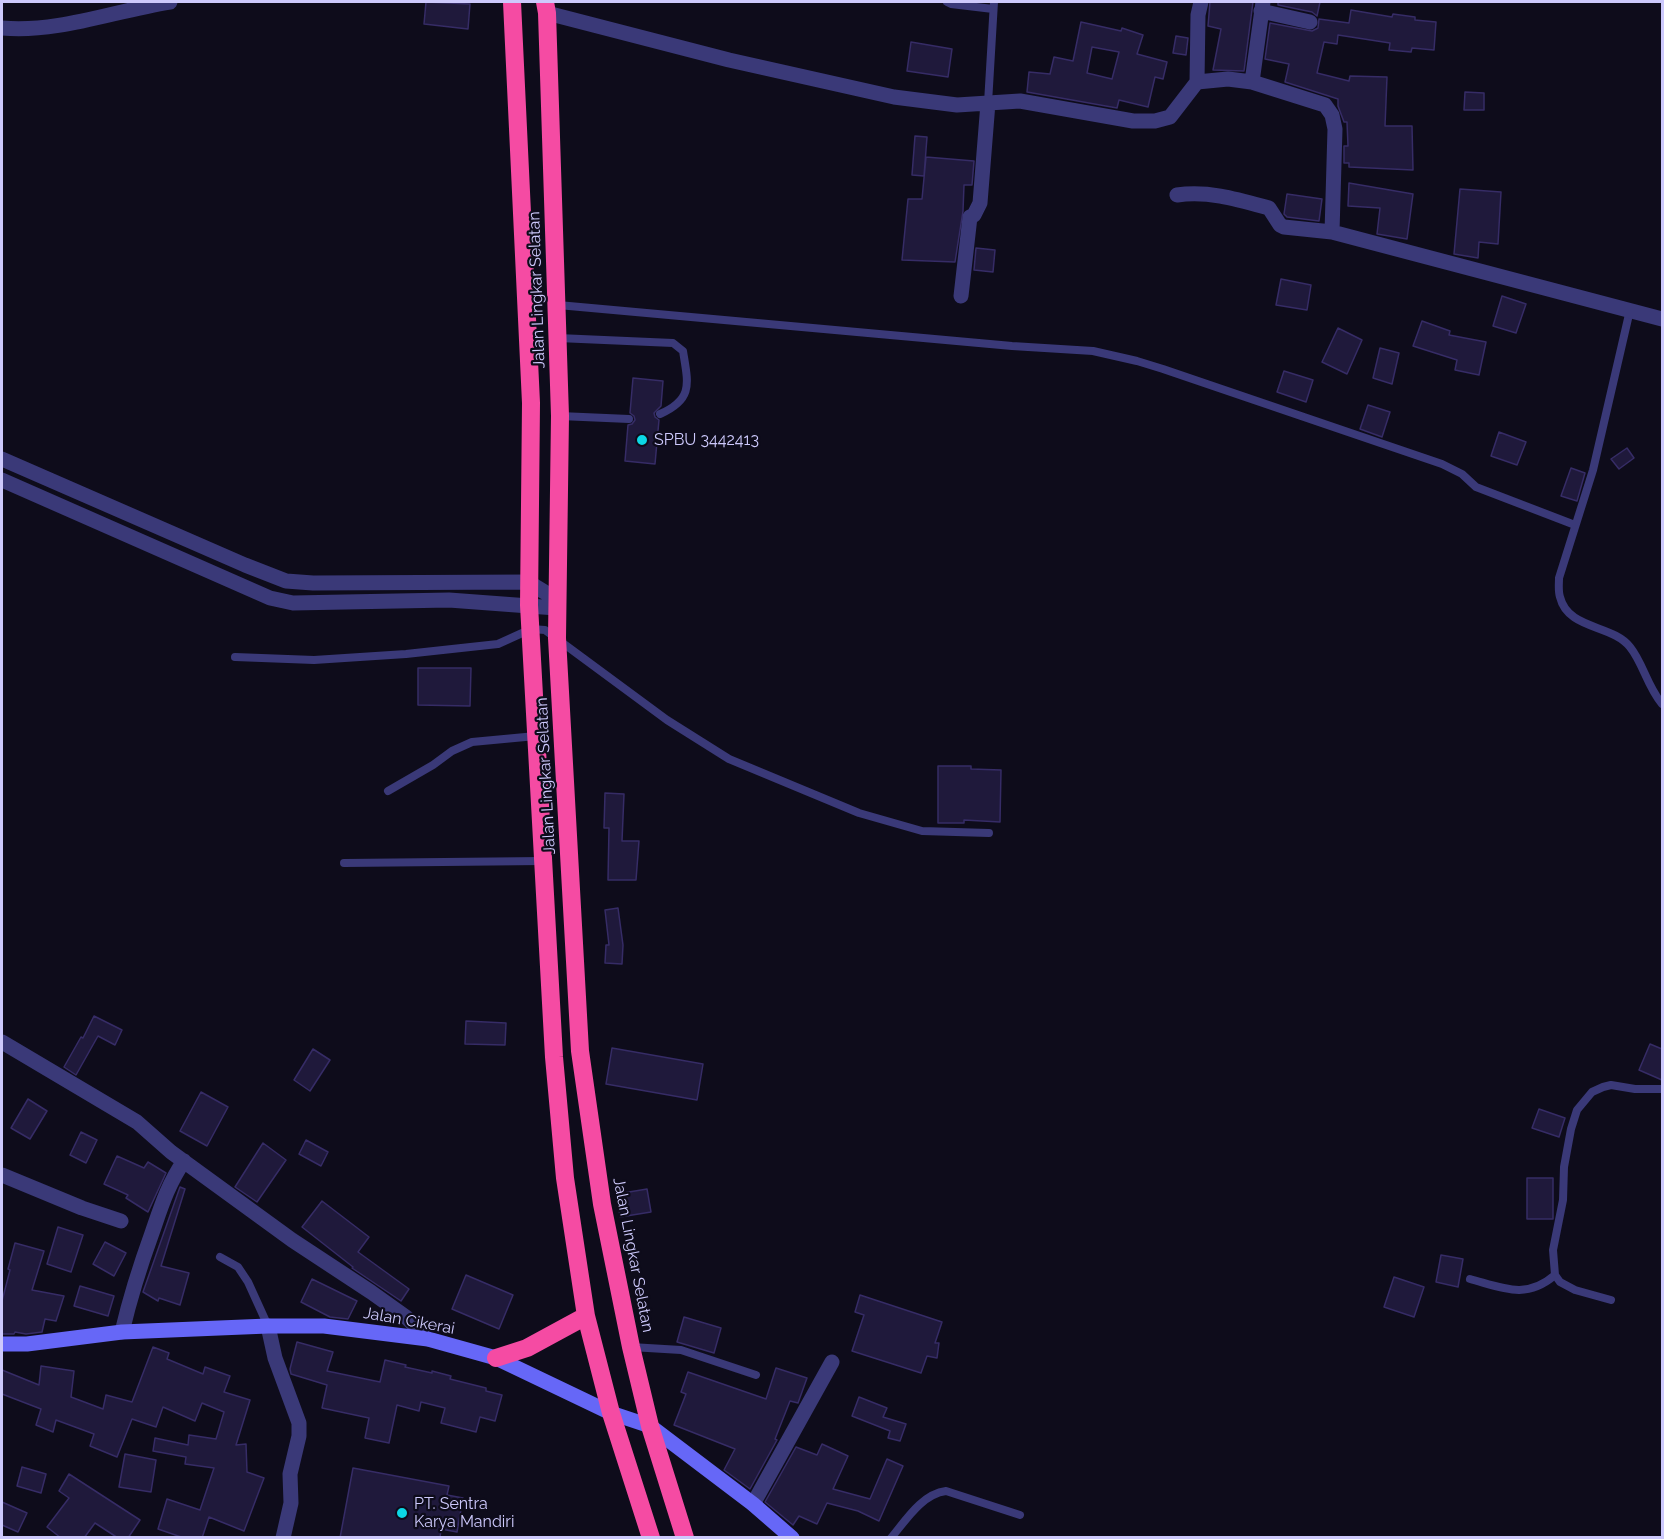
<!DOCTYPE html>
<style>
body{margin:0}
#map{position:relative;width:1664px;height:1539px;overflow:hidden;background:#0e0c1b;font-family:Raleway,sans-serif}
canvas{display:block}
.frame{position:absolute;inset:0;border:3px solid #cdc9fc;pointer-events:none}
</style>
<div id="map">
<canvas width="1664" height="1539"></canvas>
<div class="frame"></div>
</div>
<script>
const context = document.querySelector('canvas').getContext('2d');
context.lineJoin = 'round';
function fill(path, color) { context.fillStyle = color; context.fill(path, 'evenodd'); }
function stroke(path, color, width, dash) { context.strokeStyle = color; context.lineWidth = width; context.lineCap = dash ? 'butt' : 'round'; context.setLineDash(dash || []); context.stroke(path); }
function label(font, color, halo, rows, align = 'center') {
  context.font = font + ' Raleway,sans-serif'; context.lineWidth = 4.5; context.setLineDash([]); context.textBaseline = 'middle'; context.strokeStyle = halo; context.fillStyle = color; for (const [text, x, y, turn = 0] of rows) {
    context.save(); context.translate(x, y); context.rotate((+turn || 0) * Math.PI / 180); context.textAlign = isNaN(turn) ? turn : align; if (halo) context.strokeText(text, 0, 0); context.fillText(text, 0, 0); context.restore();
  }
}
const building = new Path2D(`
 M426,2l44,2 -2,25 -44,-5z
 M1210,2h43l-9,69 -31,-1 8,-41 -13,-3z
 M1278,2h42l-3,14 -5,-4 -34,-7z
 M1351,10l41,7 1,-3 22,3v3l21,2 -2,28 -22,-2 -1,4 -22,-2 1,-7 -52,-8 -1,9 -13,-2 -7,31 32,8 1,-5 37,1 -2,49h27l1,44 -64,-3v-4h-5v-17h4l-1,-24h-3l-6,-16v-7l-53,-17 4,-18 -24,-5 5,-36 42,8 6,-3 1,-9 30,4z
 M1081,22l40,9 1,-3 21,7 -6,19 30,8 -4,17 -8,-2 -7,30 -29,-7 -2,8 -90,-16 2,-20 21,2 4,-17 19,4zM1092,47l27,5 -7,27 -25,-6z
 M1176,36l12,2 -2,17 -13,-2z
 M911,42l41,7 -4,28 -41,-6z
 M1465,92l19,1v17h-20z
 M915,136l12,1 -3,39 -12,-1z
 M926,157l48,4 -2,24h-8l-1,26 -8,51 -53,-2 6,-61h14z
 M1349,183l64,11 -6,45 -30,-5 3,-26 -32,-2z
 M1460,189l41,3 -3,52 -19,-2 -1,16 -24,-4z
 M1287,194l35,5 -3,22 -32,-4 -3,-3z
 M976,248l19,2 -2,22 -19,-2z
 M1281,279l30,6 -4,25 -31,-5z
 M1502,296l24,8 -10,29 -23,-7z
 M1422,321l28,10 -1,4 37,7 -7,33 -24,-5 2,-10 -44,-14z
 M1338,328l24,12 -15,34 -25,-12z
 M1380,348l19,5 -7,31 -19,-6z
 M1284,371l29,9 -7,22 -29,-10z
 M633,378l30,3 -2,25 -7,7 1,4 4,3 -4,44 -30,-3 3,-36 4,-1 3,-4 -1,-4 -4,-3z
 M1368,405l22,7 -8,25 -22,-8z
 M1499,432l27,10 -9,23 -26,-9z
 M1627,448l7,10 -15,11 -8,-10z
 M1571,468l14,5 -8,28 -16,-5z
 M418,668h53l-1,38 -52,-1z
 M938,766h33v3l30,1 -1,52 -36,-2v3h-26z
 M605,793l19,1 -2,47h17l-3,39h-28l1,-52h-5z
 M618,908l5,37 -1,19 -17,-1 1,-18h3l-4,-35z
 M94,1016l28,14 -7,15 -17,-9 -22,39 -12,-8 17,-30 2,1z
 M466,1021l40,2 -1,22 -40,-1z
 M1650,1044l12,5v31l-23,-10z
 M612,1048l91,16 -6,36 -91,-16z
 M313,1049l17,11 -20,31 -16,-11z
 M201,1092l27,15 -21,39 -27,-15z
 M28,1099l19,12 -17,28 -19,-11z
 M1539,1109l26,9 -6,19 -27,-9z
 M81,1132l16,8 -11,23 -16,-8z
 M306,1140l22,12 -7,14 -22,-12z
 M263,1143l23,17 -29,42 -22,-15z
 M117,1156l27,12 4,-6 18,11 -18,39 -22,-14 2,-3 -24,-11z
 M1527,1178h26v41h-26z
 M180,1187l5,2 -24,77 28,7 -9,32 -21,-7 -1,3 -15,-9z
 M647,1189l4,23 -31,5 -3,-23z
 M322,1201l47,36 -11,15 51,37 -8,12 -49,-33 1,-1 -51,-40z
 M58,1227l25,8 -12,37 -24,-8z
 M105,1242l21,11 -12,23 -21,-12z
 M15,1243l29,8 -12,39 32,6 -8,25 -11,-2 -3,13 -16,2 -11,-2 -1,2h-12v-33l8,-31 -2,-1z
 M1441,1255l22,4 -5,28 -22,-5z
 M466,1275l47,20 -14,34 -47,-20z
 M1394,1277l30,10 -10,30 -30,-10z
 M312,1279l45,22 -9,18 -18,-2 -29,-15z
 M80,1286l34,10 -6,20 -34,-10z
 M860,1295l82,27 -7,21h4l-2,15 -10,-2 -6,17 -69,-22 12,-36 -9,-3z
 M684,1317l37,11 -7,25 -37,-11z
 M297,1342l36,10 -6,19 53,11 5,-22 21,5 -1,2 27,6v-2l19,5 -1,3 36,9v3l16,4 -7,26 -15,-4 -4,15 -35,-9 4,-15 -24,-6 -2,9 -22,-6 -8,38 -24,-5 4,-20 -47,-10 5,-23 -36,-11 -1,-5z
 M153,1347l16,6 -2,6 36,15 2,-7 25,9 -6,16 26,8 -14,45 10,-1 1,28 17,6 -20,53 -35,-14 -7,21h-18l-26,-9 9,-30 33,11 14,-42 -29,-4 1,-7 -33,-6 2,-13 33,7 1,-10 27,4 8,-27 -22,-9 -7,18 -32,-14 -7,20 -24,-8 -15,38 -27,-11 4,-12 -38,-14 -3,12 -17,-7 5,-16 -39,-15v-24l37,15 2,-19 33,5 -3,26 32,12 3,-14 26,7z
 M776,1368l31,10 -9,25 -8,-2 -15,38 2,1 -27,49 -26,-19 11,-21 -61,-24 12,-31 -5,-2 7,-20 78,27z
 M859,1397l28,11 -4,9 23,7 -6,17 -12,-3 2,-7 -38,-15z
 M822,1444l26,12 -15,33 37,10 17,-40 16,7 -24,55 -21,-10 -31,-8 -10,21 -18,-8 -6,9 -28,-23 31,-55 21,8z
 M125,1454l31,6 -5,32 -32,-5z
 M22,1467l24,7 -5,19 -24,-7z
 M353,1468l96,18 -2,9 16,3 -6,34 -16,-3 -1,9h-100z
 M69,1474l71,46 -12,18h-10l-23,-15 -11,15h-23l-14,-11 22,-29 -10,-7z
 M2,1502l25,11 -9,19 -16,-7z`);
fill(building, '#1f193b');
stroke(building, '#362c66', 1.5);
stroke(new Path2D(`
 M947,2l4,2 42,5
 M988,103l6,-101
 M558,305l454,41 81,5 44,10 26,8 279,95 20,10 14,13 99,38
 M1630,310l-37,160 -34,108c0,6 -1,13 1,19 8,33 52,27 70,50 13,16 17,39 32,57
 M558,338l115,5 10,8c5,32 11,48 -23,63
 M560,416l69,3
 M235,657l79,3 92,-6 92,-10 33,-15 14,1 122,90 62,39 130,54 63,18 67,2
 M388,791l45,-26 19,-14 20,-9 64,-6
 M344,863l199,-2
 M220,1257l18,10 10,15 20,44
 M1470,1279c33,9 56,21 85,-4
 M1611,1300l-36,-10 -15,-8 -5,-7 -2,-25 10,-50 1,-33 7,-38 6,-19 15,-18 11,-5 8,-2 24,4h27
 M631,1347l50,3 75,25
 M891,1538c15,-18 31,-44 55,-47l74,24`), '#3a3978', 8);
stroke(new Path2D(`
 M1261,11l49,11
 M547,13l182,47 165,37 63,8 63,-4 113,20h22l15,-4 27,-35 31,-3 24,3 73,23 7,10 3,14 -3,103 330,87
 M2,28c57,5 111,-17 168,-26
 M1197,82l1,-67 3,-13
 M1252,82l11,-80
 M1177,195c31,-5 63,5 92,13l11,17 4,2 48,5
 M961,296l9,-79 4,-2 6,-12 8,-100
 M2,459l243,106 41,16 27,2 215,-1 28,17
 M2,480l268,118 23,5 156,-3 107,8
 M2,1042l135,80 34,30 121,88 79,52 35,25 22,22
 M2,1175l80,33 39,13
 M268,1326l7,32 24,65v13l-9,38 1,29 -8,35
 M122,1332c8,-34 18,-66 30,-99 9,-26 16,-49 32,-72
 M753,1504l79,-142`), '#3a3978', 15);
stroke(new Path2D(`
 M2,1344h25l95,-12 146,-6h56l104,13 68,19 115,55 39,13 103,78 39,34`), '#6667f7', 15);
stroke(new Path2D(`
 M512,2l19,401 -2,202 25,452 11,121 21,138 25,97 40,125
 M545,2l2,11 13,403 -3,222 23,413 22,153 29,143 19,79 35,112
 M496,1358l31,-10 59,-32`), '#f54ba3', 18);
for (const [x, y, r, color] of [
 [642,440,6,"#0cd7e5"],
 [402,1513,6,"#0cd7e5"]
]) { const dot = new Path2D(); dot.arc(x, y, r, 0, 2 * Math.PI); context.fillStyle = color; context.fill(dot); stroke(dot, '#0e0c1b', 2); }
label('16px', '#cdc9fc', '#0e0c1b', [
 ["Jalan Lingkar Selatan",537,290,-92],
 ["Jalan Lingkar Selatan",546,776,-93],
 ["Jalan Lingkar Selatan",633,1255,79],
 ["Jalan Cikerai",409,1321,10]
]);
label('16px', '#cdc9fc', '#0e0c1b', [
 ["SPBU 3442413",654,440],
 ["PT. Sentra",414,1504],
 ["Karya Mandiri",414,1522]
], 'left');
</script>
